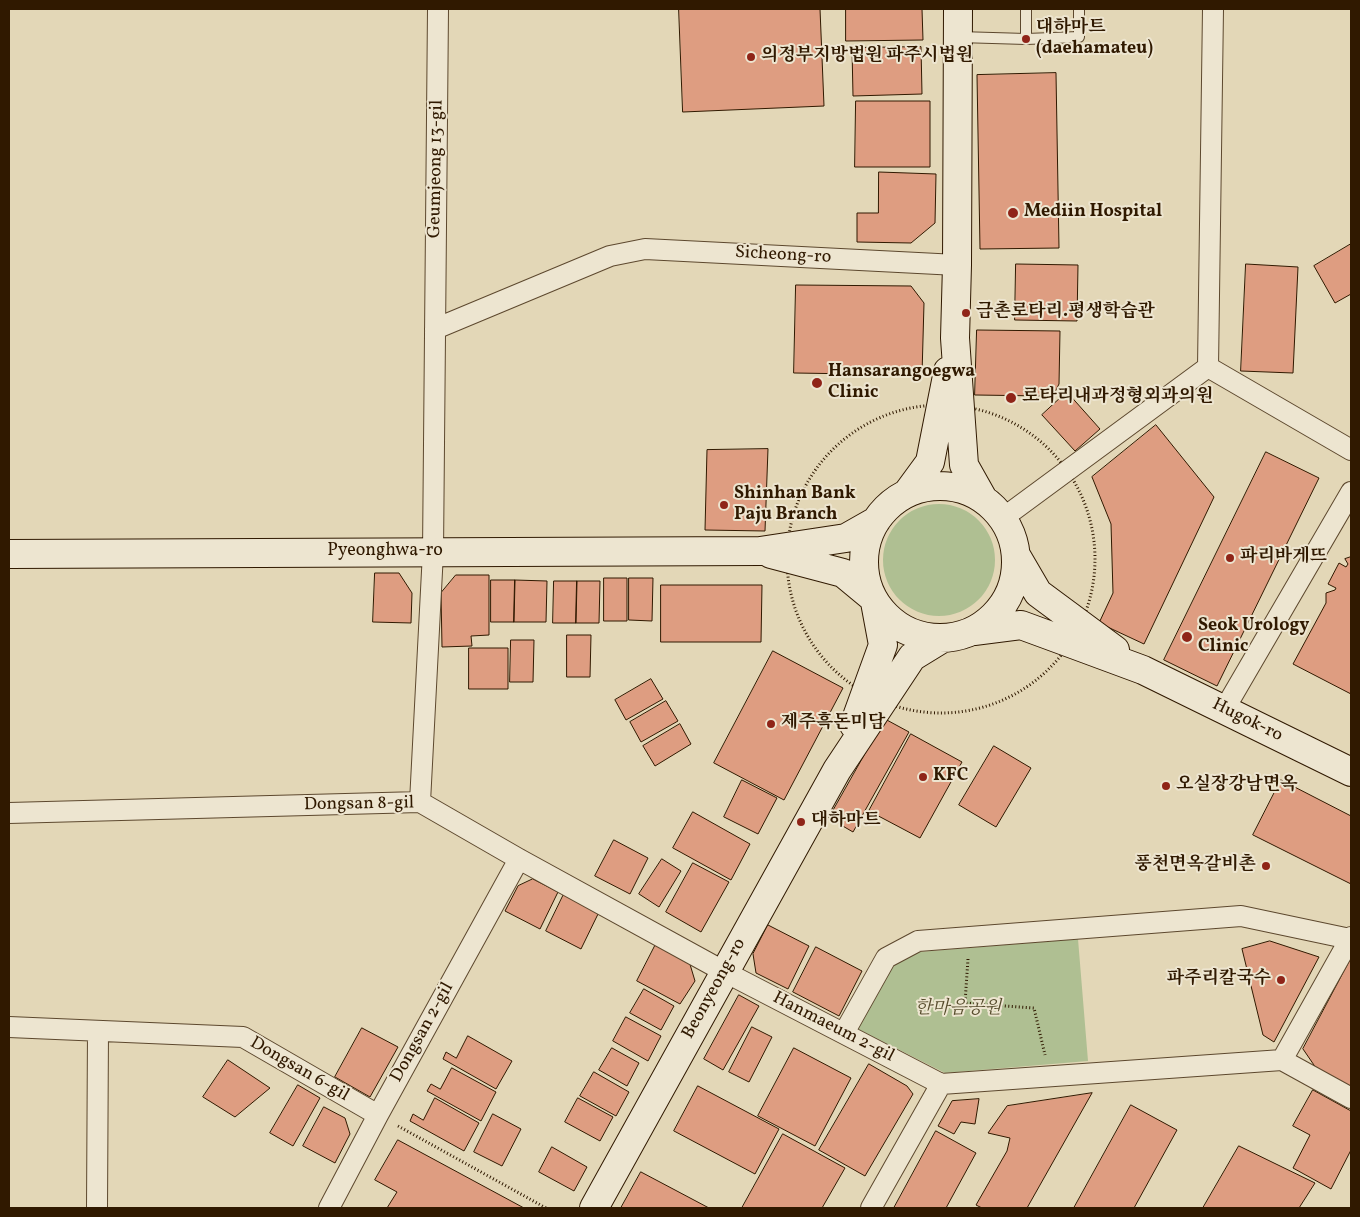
<!DOCTYPE html>
<meta charset="utf-8">
<style>
body{margin:0}
#map{position:relative;width:1360px;height:1217px;overflow:hidden;background:#e3d7b7;font-family:Vollkorn,serif}
canvas{display:block}
.frame{position:absolute;inset:0;border:10px solid #301900;pointer-events:none}
</style>
<div id="map">
<canvas width="1360" height="1217"></canvas>
<div class="frame"></div>
</div>
<script>
const context = document.querySelector('canvas').getContext('2d');
context.lineJoin = 'round';
function fill(path, color) { context.fillStyle = color; context.fill(path, 'evenodd'); }
function stroke(path, color, width, dash) { context.strokeStyle = color; context.lineWidth = width; context.lineCap = dash ? 'butt' : 'round'; context.setLineDash(dash || []); context.stroke(path); }
function label(font, color, halo, rows, align = 'center') {
  context.font = font + ' Vollkorn,"Noto Serif KR",serif'; context.lineWidth = 4; context.setLineDash([]); context.textBaseline = 'middle'; context.strokeStyle = halo; context.fillStyle = color; for (const [text, x, y, turn = 0] of rows) {
    context.save(); context.translate(x, y); context.rotate((+turn || 0) * Math.PI / 180); context.textAlign = isNaN(turn) ? turn : align; if (halo) context.strokeText(text, 0, 0); context.fillText(text, 0, 0); context.restore();
  }
}
fill(new Path2D(`
 M883 560a56 56 0 1 1 112 0a56 56 0 1 1-112 0Z
 M1078,939l10,122 -143,12 -89,-45 35,-61 28,-15z`), '#afbf92');
const building = new Path2D(`
 M679,9h141l4,97 -141,6z
 M846,9h76l1,31 -77,1z
 M921,47l1,47 -69,2 -1,-48z
 M1056,73l3,175 -79,1 -3,-174z
 M856,101h74v66h-75z
 M879,172l57,2 -1,49 -24,20 -54,-1v-29h21z
 M1351,244v50l-16,9 -21,-37z
 M1016,264l62,1 -1,56 -62,-1z
 M1246,264l52,3 -5,106 -52,-2z
 M796,285l115,1 13,17 -2,72 -128,-2z
 M977,330l83,1 -1,53 -5,10 -10,2 -69,-1z
 M1067,392l33,37 -25,22 -33,-36z
 M1156,425l58,72 -70,147 -45,-21 14,-30 -2,-69 -19,-47z
 M768,449l-3,82 -60,-1 2,-80z
 M1266,452l53,26 -102,208 -53,-26z
 M1351,557v137l-58,-30 33,-61v-10l9,-3 1,-2 -8,-4 11,-21 7,4 2,-3 -3,-5z
 M375,573h24l13,20 -1,30 -38,-1z
 M456,575h33v60l-18,1 1,10 -30,1 -1,-54z
 M604,578h23v43h-23z
 M629,578h24l-1,43 -23,-1z
 M491,580h24l-1,42h-23z
 M515,580l32,1 -1,41h-32z
 M554,581h23l-1,42h-23z
 M577,581h23l-1,42h-23z
 M661,585h101l-1,57h-100z
 M567,635h24l-1,42h-23z
 M511,640h23l-1,42h-23z
 M469,648h39v41h-39z
 M773,651l70,37 -59,112 -70,-37z
 M651,679l12,20 -37,21 -11,-20z
 M666,701l12,20 -37,21 -11,-20z
 M885,719l24,13 -56,100 -24,-14z
 M680,724l11,20 -36,22 -12,-20z
 M911,734l51,28 -42,76 -51,-27z
 M994,746l37,22 -35,59 -37,-22z
 M742,780l35,18 -19,36 -34,-17z
 M1281,780l70,36v68l-98,-49z
 M693,812l57,32 -19,36 -58,-32z
 M614,840l34,18 -18,36 -35,-18z
 M662,859l19,12 -22,36 -20,-13z
 M693,863l36,19 -28,50 -35,-20z
 M533,879l25,13 -18,37 -35,-18 13,-25z
 M564,894l35,18 -18,37 -35,-18z
 M768,925l41,21 -21,43 -32,-16 -3,-19z
 M1270,941l49,16 -45,85 -11,-7 -21,-86z
 M656,944l33,17 6,20 -15,23 -43,-23z
 M816,947l46,24 -23,45 -46,-24z
 M1351,958v129l-35,-19 -13,-19z
 M644,989l30,17 -13,24 -31,-17z
 M739,995l20,11 -36,64 -19,-11z
 M626,1017l35,19 -13,25 -35,-20z
 M752,1027l20,10 -23,45 -20,-10z
 M362,1028l36,19 -28,50 -35,-20z
 M468,1036l44,25 -16,28 -53,-30 3,-7 10,6z
 M612,1048l27,15 -12,23 -28,-16z
 M794,1048l57,30 -36,68 -57,-30z
 M228,1060l42,28 -35,29 -32,-20z
 M869,1064l38,22 6,8 -48,82 -46,-26z
 M452,1068l44,24 -15,29 -54,-30 4,-7 9,5z
 M594,1072l35,20 -13,24 -36,-20z
 M298,1085l22,13 -27,48 -23,-13z
 M698,1086l81,43 -24,45 -81,-43z
 M1313,1090l38,21v39l-20,39 -38,-21 17,-33 -17,-9z
 M1092,1093l-65,115h-45l-6,-3 31,-54 3,-13 -22,-5 19,-27z
 M435,1098l44,25 -15,28 -54,-30 3,-7 10,6z
 M578,1098l35,19 -13,24 -35,-19z
 M979,1099l-4,25 -14,-2 -7,12 -16,-8 14,-25z
 M1131,1105l46,25 -43,78h-60z
 M324,1107l21,11 5,16 -15,29 -32,-17z
 M493,1114l28,15 -19,37 -28,-14z
 M936,1131l40,22 -30,55h-52z
 M783,1134l62,34 -23,40h-80z
 M398,1140l126,68h-137l10,-16 -22,-12z
 M1239,1146l76,37 -16,25h-96z
 M552,1147l35,20 -13,24 -35,-19z
 M641,1172l68,36h-88z`);
fill(building, '#de9d81');
stroke(building, '#301900', 1);
const lane = new Path2D(`
 M959,37l67,2 53,-2v-28
 M1026,39v-30`);
const street = new Path2D(`
 M435,329l175,-73 35,-7 312,16
 M1208,367l5,-358
 M1003,518l205,-151 143,83
 M1224,710l127,-218
 M420,802l13,-250 5,-543
 M9,813l411,-11 99,57 206,113 216,112
 M9,1027l234,10 135,78
 M844,1033l42,-75 32,-17 323,-25 109,23
 M1282,1060l69,-123
 M941,1084l341,-24 69,38
 M97,1208l1,-177
 M329,1208l49,-93 141,-256
 M871,1208l70,-124`);
const secondary = new Path2D(`
 M958,9l-1,256 -2,73 9,127 18,32
 M864 562a76 76 0 1 1 152 0a76 76 0 1 1-152 0Z
 M908,492l22,-30 18,-91
 M9,554l751,-3 86,-13 30,-17
 M771,554l72,19 29,24
 M1017,557l21,36 77,57
 M974,631l47,-6 49,18 73,27 208,102
 M854,725l29,-80 -8,-43
 M594,1208l243,-438 75,-113 31,-19`);
stroke(lane, '#5d482e', 12);
stroke(street, '#5d482e', 22);
stroke(secondary, '#301900', 30);
stroke(new Path2D(`
 M787 559a154 154 0 1 1 308 0a154 154 0 1 1-308 0Z
 M968,959l-3,44 69,5 11,47
 M398,1126l148,82`), '#301900', 3, [1, 2.5]);
stroke(lane, '#ede5d0', 10);
stroke(street, '#ede5d0', 20);
stroke(secondary, '#ede5d0', 28);
for (const [x, y, r, color] of [
 [1026,39,5,"#8f2418"],
 [751,57,5,"#8f2418"],
 [1013,213,6,"#8f2418"],
 [966,313,5,"#8f2418"],
 [817,383,6,"#8f2418"],
 [1011,398,6,"#8f2418"],
 [724,505,5,"#8f2418"],
 [1230,558,5,"#8f2418"],
 [1187,637,6,"#8f2418"],
 [771,724,5,"#8f2418"],
 [923,777,5,"#8f2418"],
 [1166,786,5,"#8f2418"],
 [801,822,5,"#8f2418"],
 [1266,866,5,"#8f2418"],
 [1281,980,5,"#8f2418"]
]) { const dot = new Path2D(); dot.arc(x, y, r, 0, 2 * Math.PI); context.fillStyle = color; context.fill(dot); stroke(dot, '#ede5d0', 2); }
label('bold 18px', '#301900', '#ede5d0', [
 ["대하마트",1036,29],
 ["(daehamateu)",1036,50],
 ["의정부지방법원 파주시법원",761,57],
 ["Mediin Hospital",1024,213],
 ["금촌로타리.평생학습관",976,313],
 ["Hansarangoegwa",828,373],
 ["Clinic",828,394],
 ["로타리내과정형외과의원",1022,398],
 ["Shinhan Bank",734,495],
 ["Paju Branch",734,516],
 ["파리바게뜨",1240,558],
 ["Seok Urology",1198,627],
 ["Clinic",1198,648],
 ["제주흑돈미담",781,724],
 ["KFC",933,777],
 ["오실장강남면옥",1176,786],
 ["대하마트",811,822],
 ["풍천면옥갈비촌",1256,866,"right"],
 ["파주리칼국수",1271,980,"right"]
], 'left');
label('18px', '#301900', '#ede5d0', [
 ["Geumjeong 13-gil",437,169,-89],
 ["Sicheong-ro",783,256,3],
 ["Pyeonghwa-ro",385,552],
 ["Hugok-ro",1247,721,26],
 ["Dongsan 8-gil",359,805,-1],
 ["Beonyeong-ro",715,989,-61],
 ["Hanmaeum 2-gil",833,1028,27],
 ["Dongsan 2-gil",423,1033,-61],
 ["Dongsan 6-gil",299,1070,30]
]);
label('italic 18px', '#564b2c', '#ede5d0', [
 ["한마음공원",958,1010]
]);
</script>
